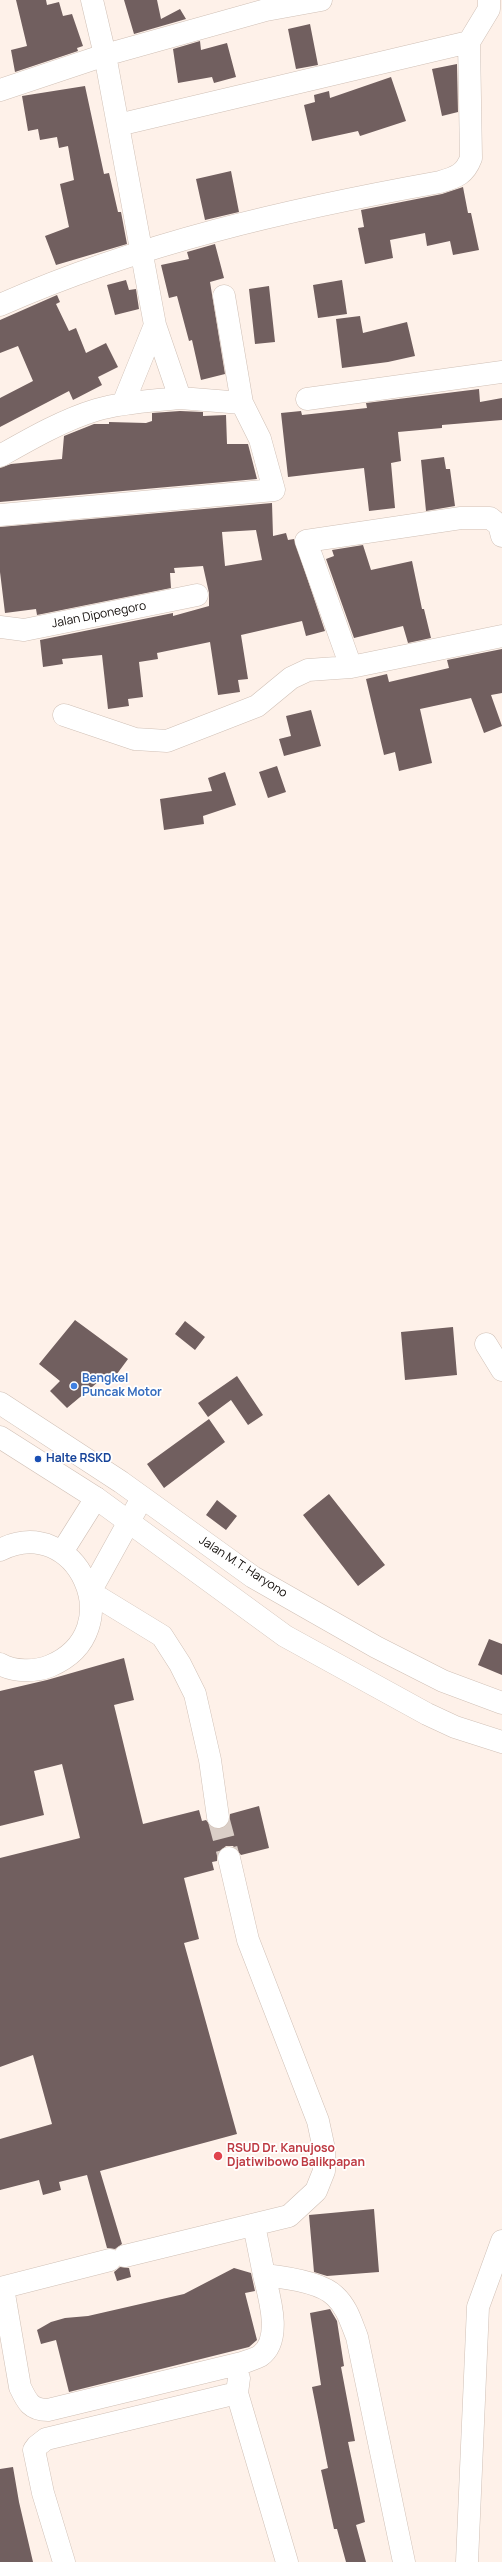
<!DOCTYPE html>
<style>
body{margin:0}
canvas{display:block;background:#fef1e9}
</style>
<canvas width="502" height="2562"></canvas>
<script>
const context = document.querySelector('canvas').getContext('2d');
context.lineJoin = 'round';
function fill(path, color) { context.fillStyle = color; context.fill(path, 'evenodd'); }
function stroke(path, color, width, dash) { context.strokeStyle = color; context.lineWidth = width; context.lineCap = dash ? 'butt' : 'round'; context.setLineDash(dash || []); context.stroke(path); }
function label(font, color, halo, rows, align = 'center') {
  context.font = font + ' Manrope,sans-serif'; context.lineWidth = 3.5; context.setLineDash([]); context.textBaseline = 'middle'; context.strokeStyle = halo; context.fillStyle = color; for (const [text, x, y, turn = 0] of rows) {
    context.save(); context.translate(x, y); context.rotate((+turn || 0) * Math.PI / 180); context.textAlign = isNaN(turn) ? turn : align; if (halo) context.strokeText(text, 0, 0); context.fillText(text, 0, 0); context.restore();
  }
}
fill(new Path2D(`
 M16,0h30l1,5 12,-3 4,14 9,-2 11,32 -6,2 1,3 -63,21 -4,-22 16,-4z
 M124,0h33l4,19 19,-10 6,10 -52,15z
 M310,24l8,41 -22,4 -8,-40z
 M200,41l1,9 26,-7 9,34 -22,6 -2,-6 -34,6 -5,-34z
 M457,64l1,48 -16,4 -10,-47z
 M391,77l15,44 -46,15 -2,-5 -46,10 -8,-36 11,-3 -1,-7 15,-4 1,7z
 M85,86l19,88 5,-1 9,39h3l6,32 -71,21 -11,-29 24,-9 -9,-43 14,-4 -6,-34 -9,2 -2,-11 -17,3 -2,-11 -10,2 -6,-35z
 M231,171l8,41 -34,8 -9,-41z
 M463,187l5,26h3l8,37 -26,5 -3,-14 -23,5 -2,-13 -35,7 3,18 -28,6 -7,-36 6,-1 -3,-17 81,-16z
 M215,244l9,34 -14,4 15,92 -24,6 -9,-40 -3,1 -12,-45 -8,2 -8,-33 28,-6 -2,-7z
 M126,280l3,10 7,-1 3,20 -24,6 -8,-30z
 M342,280l5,34 -29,4 -5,-33z
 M269,286l6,56 -20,2 -6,-55z
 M57,295l3,7 -4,2 13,27 7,-3 10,25 20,-10 12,24 -20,10 4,8 -29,15 -4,-9 -69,36v-29l33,-17 -15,-35 -18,7v-33z
 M360,316l3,17 44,-11 8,34 -27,6 -46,6 -6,-49z
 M479,389l1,13 22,-4v22l-60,5v3l-44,4 3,29 -10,2 4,45 -26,3 -5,-43 -76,9 -7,-64 20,-2 1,4 65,-7 -1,-5z
 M180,411l23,1v4l23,-1 1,29h21l9,35 -257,23v-34l11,-4 51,-5 2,-23 30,-12h15v-2l37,1 6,-2v-8z
 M444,457l2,12h4l5,37 -29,5 -5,-51z
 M272,503l1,33 13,-3 2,7 6,-1 31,92 -19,5 -4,-15 -61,14 7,44 -10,1 2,12 -22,3 -8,-53 -53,11 1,6 -19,3 4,35 -15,2 1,7 -21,3 -6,-54 -40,4 1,5 -20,3 -3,-27 133,-27v3l36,-10v-13l-6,-27 -29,2 1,5h-5l1,15 -134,27 -1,-6 -31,4 -5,-41v-45zM256,530l6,30 -37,6 -3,-34z
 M363,545l8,25 41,-9 10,48h2l7,29 -23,5 -5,-17 -49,12 -28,-79 8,-3 -2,-6z
 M502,649v44l-11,2 11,31 -18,7 -13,-35 -51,11 12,54 -33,8 -4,-19 -11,3 -18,-76 21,-5 2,8 60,-14 -2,-8z
 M311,710l10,36 -37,10 -5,-17 12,-3 -5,-20z
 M277,766l9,26 -18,6 -9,-26z
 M225,772l11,33 -33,11 1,8 -40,6 -4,-31 52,-8 -4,-13z
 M75,1320l53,39 -17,23 -7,-5 -37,31 -17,-17 10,-10 -21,-17z
 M185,1321l20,16 -10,13 -20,-16z
 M453,1327l4,48 -52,5 -4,-48z
 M237,1376l26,39 -15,10 -17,-25 -23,17 -10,-14z
 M209,1419l16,23 -61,46 -17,-24z
 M329,1494l56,71 -27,21 -55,-71z
 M217,1500l20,16 -11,14 -20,-15z
 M489,1639l13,5v31l-24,-10z
 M124,1658l10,42 -20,5 29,119 56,-14 3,11 4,-1 7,8 7,1 9,-7 1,-8 29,-8 10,42 -28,7 -8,-9h-7l-9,8v7l-5,1 2,8 -30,8 15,61 -15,4 53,191 -137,37 22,73 -7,5 -8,-1 -20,-73 -28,7 2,8 -18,5 -4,-15 -39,10v-51l52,-15 -19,-69 -33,12v-209l80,-20 -18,-74 -28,7 10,44 -44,11v-135l47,-11z
 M374,2209l5,63 -52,4 -13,-4 -5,-57z
 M120,2267l9,1 2,9 -14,4 -3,-9z
 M234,2268l17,5 4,18 -10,2 12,47 -8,7 -180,45 -13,-52 -15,4 -4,-14 14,-8 14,-4 23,-2 96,-22z
 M330,2309l7,12 7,45 -3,1 14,74 -7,1 17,80 -9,3 10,37h-20l-9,-33h-3l-13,-59 7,-2 -16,-81 9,-2 -11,-72z
 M13,2467l6,35 14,60h-33v-93z`), '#715f5f');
stroke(new Path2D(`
 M218,1817l11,41`), '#dacec7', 22, [22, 11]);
const minor = new Path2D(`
 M0,90l105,-35 161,-45 55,-10
 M118,125l351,-83
 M224,296l18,107
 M0,305c140,-62 290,-96 440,-123 17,-5 25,-8 31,-24l-2,-116 20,-33v-9
 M307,399l195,-27
 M123,404l32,-79
 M0,456c30,-17 63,-36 96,-46 27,-8 56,-9 84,-12
 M0,515l274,-25 -14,-51 -18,-36 -62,-5 -25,-73 -50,-270 -13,-55
 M0,627l24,3 173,-35
 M351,667l-45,-126 155,-23h29l9,7 3,11
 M64,715l71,24 32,2 90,-35 34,-28 17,-8 43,-3 151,-31
 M486,1344l16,26
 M142,1498l-52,94 72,44 18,28 15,30 15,66 8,57
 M0,1550c76,-39 133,81 50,116 -15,6 -36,6 -50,-2
 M62,1552l34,-54
 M254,2225l10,50c19,2 57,7 71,21 12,11 16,26 22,41l47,225
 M125,2256l164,-40 27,-25 8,-20v-22l-6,-28 -70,-181 -19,-82
 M0,2288l110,-28
 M3,2288l17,99c7,15 11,23 28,23l194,-47c6,-2 12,-4 18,-7 23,-16 9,-60 4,-81
 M239,2378l-2,15 50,169
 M64,2562l-21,-69 -9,-43 3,-4 9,-7 191,-46
 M467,2562l11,-255 24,-66`);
const highway = new Path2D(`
 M0,1403l121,79 132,95 123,70 67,34 59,22
 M0,1437l96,61 189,138 142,78 28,13 47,15`);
stroke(minor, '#d0c0b6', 23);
stroke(highway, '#d0c0b6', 23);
stroke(minor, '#fff', 22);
stroke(highway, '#fff', 22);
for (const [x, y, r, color] of [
 [74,1386,4,"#3f7fe0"],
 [38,1459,4,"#1a4fb4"],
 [218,2156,5,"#e0444e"]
]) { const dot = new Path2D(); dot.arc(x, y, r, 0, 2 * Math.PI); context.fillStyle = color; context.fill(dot); stroke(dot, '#fff', 1.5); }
label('12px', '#100b08', '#fff', [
 ["Jalan Diponegoro",99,615,-11],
 ["Jalan M.T. Haryono",243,1567,33]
]);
label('bold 12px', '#366cbe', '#fff', [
 ["Bengkel",82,1379],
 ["Puncak Motor",82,1393]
], 'left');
label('bold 12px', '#164399', '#fff', [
 ["Halte RSKD",46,1459]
], 'left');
label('bold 12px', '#be3a42', '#fff', [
 ["RSUD Dr. Kanujoso",227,2149],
 ["Djatiwibowo Balikpapan",227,2163]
], 'left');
</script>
